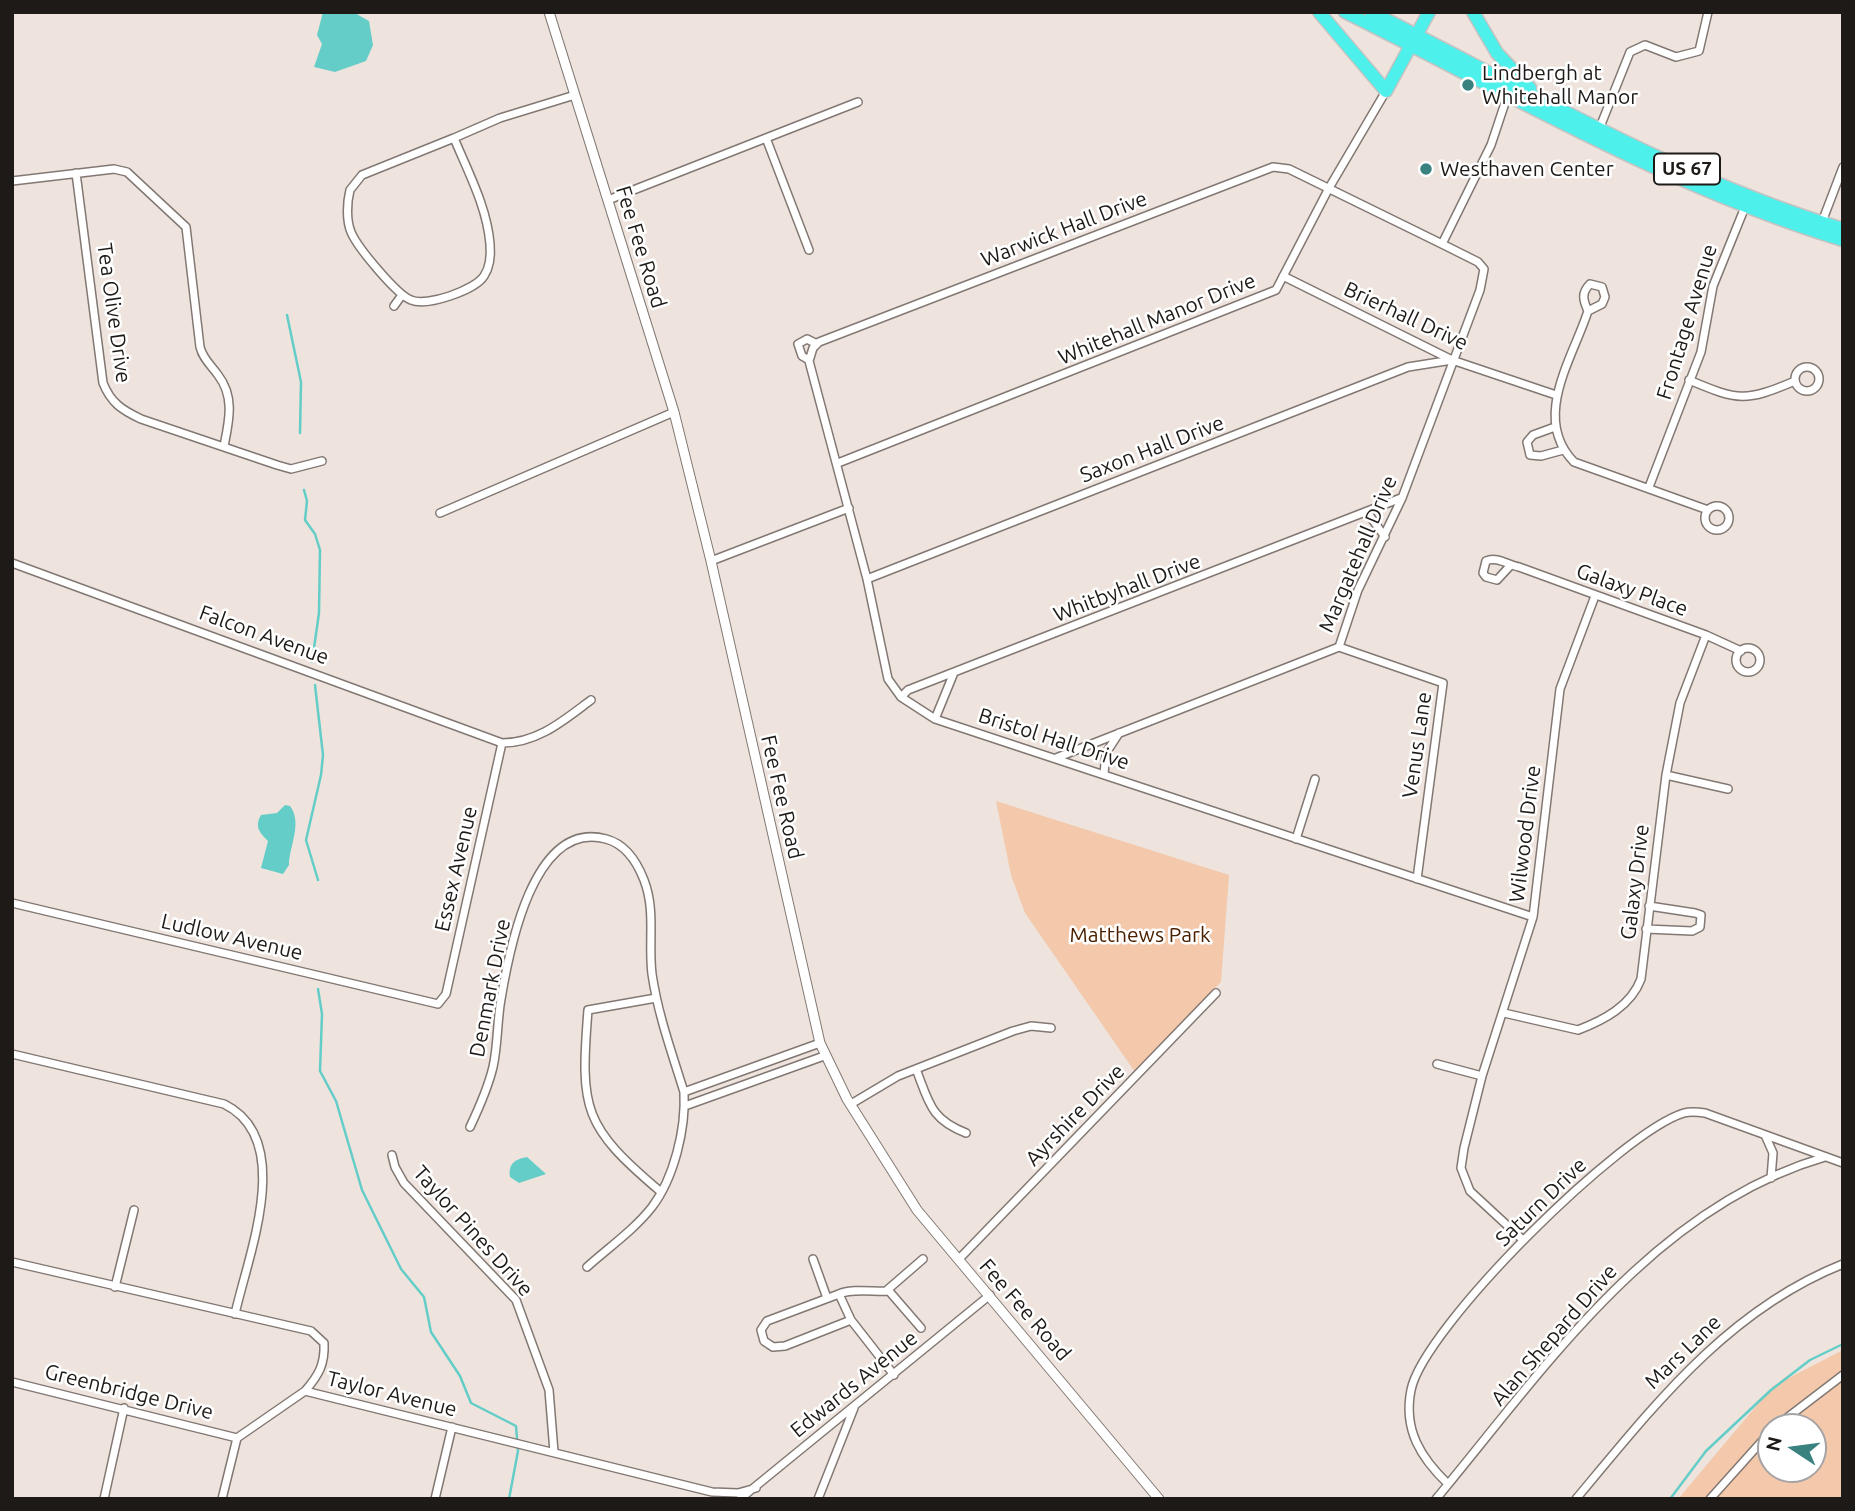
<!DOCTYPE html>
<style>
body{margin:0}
#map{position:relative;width:1855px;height:1511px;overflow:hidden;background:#eee4dd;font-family:Ubuntu,sans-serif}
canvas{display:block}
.frame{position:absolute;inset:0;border:14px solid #1e1a18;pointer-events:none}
.north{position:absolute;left:1757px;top:1413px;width:70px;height:70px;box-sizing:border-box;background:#fff;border:2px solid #a5a3a3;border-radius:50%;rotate:283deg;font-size:19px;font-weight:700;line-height:28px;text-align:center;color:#1e1a18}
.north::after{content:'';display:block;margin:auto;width:24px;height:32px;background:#3a827f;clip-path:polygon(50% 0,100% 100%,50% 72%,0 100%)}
</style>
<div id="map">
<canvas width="1855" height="1511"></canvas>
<div class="frame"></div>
<div class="north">N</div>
</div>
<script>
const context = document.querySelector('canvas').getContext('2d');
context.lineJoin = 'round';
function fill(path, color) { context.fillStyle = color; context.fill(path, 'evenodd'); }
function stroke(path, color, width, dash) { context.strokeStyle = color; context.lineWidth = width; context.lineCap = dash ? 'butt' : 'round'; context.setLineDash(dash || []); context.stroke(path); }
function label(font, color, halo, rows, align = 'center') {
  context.font = font + ' Ubuntu,sans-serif'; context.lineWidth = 5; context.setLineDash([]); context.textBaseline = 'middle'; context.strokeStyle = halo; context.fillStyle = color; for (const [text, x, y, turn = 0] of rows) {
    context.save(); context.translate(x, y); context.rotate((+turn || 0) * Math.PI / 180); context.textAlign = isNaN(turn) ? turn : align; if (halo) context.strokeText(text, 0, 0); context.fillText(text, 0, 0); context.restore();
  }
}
fill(new Path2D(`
 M996,801l233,74 -8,107 -86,90 -110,-159 -14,-38z
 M1843,1350v149h-165l95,-113zM1771,1427h42v42h-42z`), '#f3c8ab');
fill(new Path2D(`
 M323,12h30l16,9 4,24 -7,16 -31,11 -21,-5 8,-23 -5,-9z
 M285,805l5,1c13,17 -1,41 -1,59l-6,9 -22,-6 7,-27c-8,-8 -14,-14 -7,-26l16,-2z
 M527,1157l19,17 -27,9 -9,-6c-2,-13 5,-18 17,-20z`), '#64cdc8');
stroke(new Path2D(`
 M287,315l14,67 -1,51
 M304,490l3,11 -2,19 10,14 5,16 -1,63 -7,49
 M315,685l8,70 -2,20 -15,65 12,40
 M318,989l4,25 -2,57 16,30 26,89 39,79 23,28 7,35 29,44 11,27 45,23 2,25 -9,48
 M1670,1499l36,-48 65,-61 39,-30 33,-16`), '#64cdc8', 2.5);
const minor = new Path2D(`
 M1600,127l30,-75 15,-7 31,12 23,-6 9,-39
 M454,138c14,34 33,69 36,106 1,11 0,23 -6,32 -9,14 -57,31 -73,24 -14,-5 -54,-53 -60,-68 -5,-12 -4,-30 -1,-42l12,-15z
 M454,138l46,-20 75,-23
 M766,138l43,112
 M76,173l27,210c8,20 19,27 38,36l136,46 14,4 31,-8
 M12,181l102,-12 13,3 59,55 14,120c3,12 11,18 18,28 17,22 11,46 6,71
 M608,200l250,-98
 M1822,222l21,-55
 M1442,244l49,-99 17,-51
 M1283,276l169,84 104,35
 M394,306l8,-11
 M1588,311l14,-7 3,-7 -3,-10 -12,-3c-9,9 -7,16 -2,27 -15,47 -57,107 -14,151l134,48
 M809,360l-7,-4 -4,-12 9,-5 10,5
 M1795 379a12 12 0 1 1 24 0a12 12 0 1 1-24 0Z
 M1689,380c50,21 56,22 106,1
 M1555,427l-22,8 -6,7 3,13 11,1 22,-6
 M838,463l438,-173 53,-102 57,-97
 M1649,487l52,-135 12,-66 32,-79
 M1705 518a12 12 0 1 1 24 0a12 12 0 1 1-24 0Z
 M1367,512l18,25
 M440,513l234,-101
 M711,561l138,-53
 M12,563l490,180c36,0 62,-23 89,-43
 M1509,567l-12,13 -11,-3 -3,-4 3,-12c11,-5 22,4 33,6l187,68 35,16
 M867,579l541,-212 44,-7
 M1339,647l104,36 -26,196
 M1736 660a12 12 0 1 1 24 0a12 12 0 1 1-24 0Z
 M901,697l7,-7 493,-192
 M935,719l18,-44
 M1056,758l283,-111 19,-57 44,-92 78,-208 4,-21 -6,-7 -36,-18 -153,-75 -16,-2 -454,175 -6,6 -4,13 58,218 21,100 13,18 34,22 598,198
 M1104,774l2,-21 13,-20
 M1666,775l62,14
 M1296,839l19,-60
 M12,903l426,101 8,-10 56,-251
 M1646,929l46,2 8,-4 1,-12 -6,-2 -46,-7
 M656,998l-68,12c-8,100 -5,116 73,182
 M1504,1013l74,17c26,-10 53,-24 63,-51l25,-204 14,-72 26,-68
 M12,1054l212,50c72,35 24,151 11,210
 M1437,1064l45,12
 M916,1069c13,33 14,50 50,64
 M684,1092l136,-49
 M851,1104l47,-28 115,-45 18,-5 20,2
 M685,1106l139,-50
 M470,1127c9,-19 18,-39 23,-60 5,-22 4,-46 8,-68 8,-48 32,-180 105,-160 19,5 31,23 38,41 12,31 4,62 8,94 6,41 20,79 32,118 2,37 -10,86 -32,115 -18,23 -44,41 -65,60
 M1765,1135l8,18 -2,25
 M392,1155l3,12 9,16 112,117 33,90 5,62
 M1523,1240l-53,-49 -9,-23 3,-20 18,-72 51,-159 27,-228 35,-93
 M813,1259l14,39
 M959,1259l257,-266
 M12,1262l299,69 13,12c1,21 -5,32 -19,48l407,101 26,1 18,-5
 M115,1287l19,-77
 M886,1291l37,-32
 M839,1294l-72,27 -6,9 3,11 9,6 12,-1 66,-26
 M894,1375l-43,-55 -12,-26c12,-6 36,-2 50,-3l32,37
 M12,1382l225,56
 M1775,1427l68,-52
 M1448,1484c-27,-26 -45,-54 -37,-94 12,-62 211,-259 273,-277 7,-2 14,-1 21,0l138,50
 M104,1499l20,-91
 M222,1499l15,-61 68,-47
 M435,1499l17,-72
 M740,1499l250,-204
 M818,1499l36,-91
 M1436,1499c108,-130 217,-292 389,-342
 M1576,1499c77,-92 151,-189 267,-235
 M1710,1499l61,-68`);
const tertiary = new Path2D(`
 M549,12l125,400 37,149 109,482 27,56 70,111 242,289`);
const trunk = new Path2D(`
 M1319,12l67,79 43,-79
 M1345,12c163,81 323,175 498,228
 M1371,12c154,77 306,167 472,217
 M1473,12l24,41 33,35`);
stroke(minor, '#827873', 10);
stroke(tertiary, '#827873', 11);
stroke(trunk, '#c4c3c3', 15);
stroke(minor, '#fff', 7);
stroke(tertiary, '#fff', 9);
stroke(trunk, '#4ef0eb', 12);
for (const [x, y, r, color] of [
 [1468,85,7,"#3a827f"],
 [1426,169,7,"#3a827f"]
]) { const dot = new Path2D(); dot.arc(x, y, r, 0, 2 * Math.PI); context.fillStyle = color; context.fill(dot); stroke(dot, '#fff', 2.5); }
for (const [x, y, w] of [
 [1687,169,66]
]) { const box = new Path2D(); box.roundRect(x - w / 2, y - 15.5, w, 31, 5); context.fillStyle = '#fff'; context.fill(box); stroke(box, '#1e1a18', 2); }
label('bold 19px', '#1e1a18', null, [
 ["US 67",1687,169]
]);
label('21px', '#1e1a18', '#fff', [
 ["Lindbergh at",1482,73],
 ["Whitehall Manor",1482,97],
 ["Westhaven Center",1440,169]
], 'left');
label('21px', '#1e1a18', '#fff', [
 ["Warwick Hall Drive",1064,229,-21],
 ["Fee Fee Road",641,247,73],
 ["Tea Olive Drive",114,313,82],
 ["Brierhall Drive",1406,316,25],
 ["Whitehall Manor Drive",1157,319,-22],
 ["Frontage Avenue",1687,322,-73],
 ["Saxon Hall Drive",1152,449,-21],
 ["Margatehall Drive",1358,554,-67],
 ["Whitbyhall Drive",1127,588,-21],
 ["Galaxy Place",1632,590,20],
 ["Falcon Avenue",264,635,20],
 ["Bristol Hall Drive",1054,739,18],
 ["Venus Lane",1417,745,-82],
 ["Fee Fee Road",782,797,77],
 ["Wilwood Drive",1525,834,-83],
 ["Essex Avenue",456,869,-77],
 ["Galaxy Drive",1635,882,-83],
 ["Ludlow Avenue",232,937,13],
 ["Denmark Drive",490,988,-79],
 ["Ayrshire Drive",1075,1115,-46],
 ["Saturn Drive",1541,1202,-44],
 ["Taylor Pines Drive",473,1231,48],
 ["Fee Fee Road",1025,1310,49],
 ["Alan Shepard Drive",1554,1335,-49],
 ["Mars Lane",1683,1352,-44],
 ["Edwards Avenue",854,1384,-39],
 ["Greenbridge Drive",129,1392,14],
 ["Taylor Avenue",392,1394,14]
]);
label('21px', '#4a2100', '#fff', [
 ["Matthews Park",1140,935]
]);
</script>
